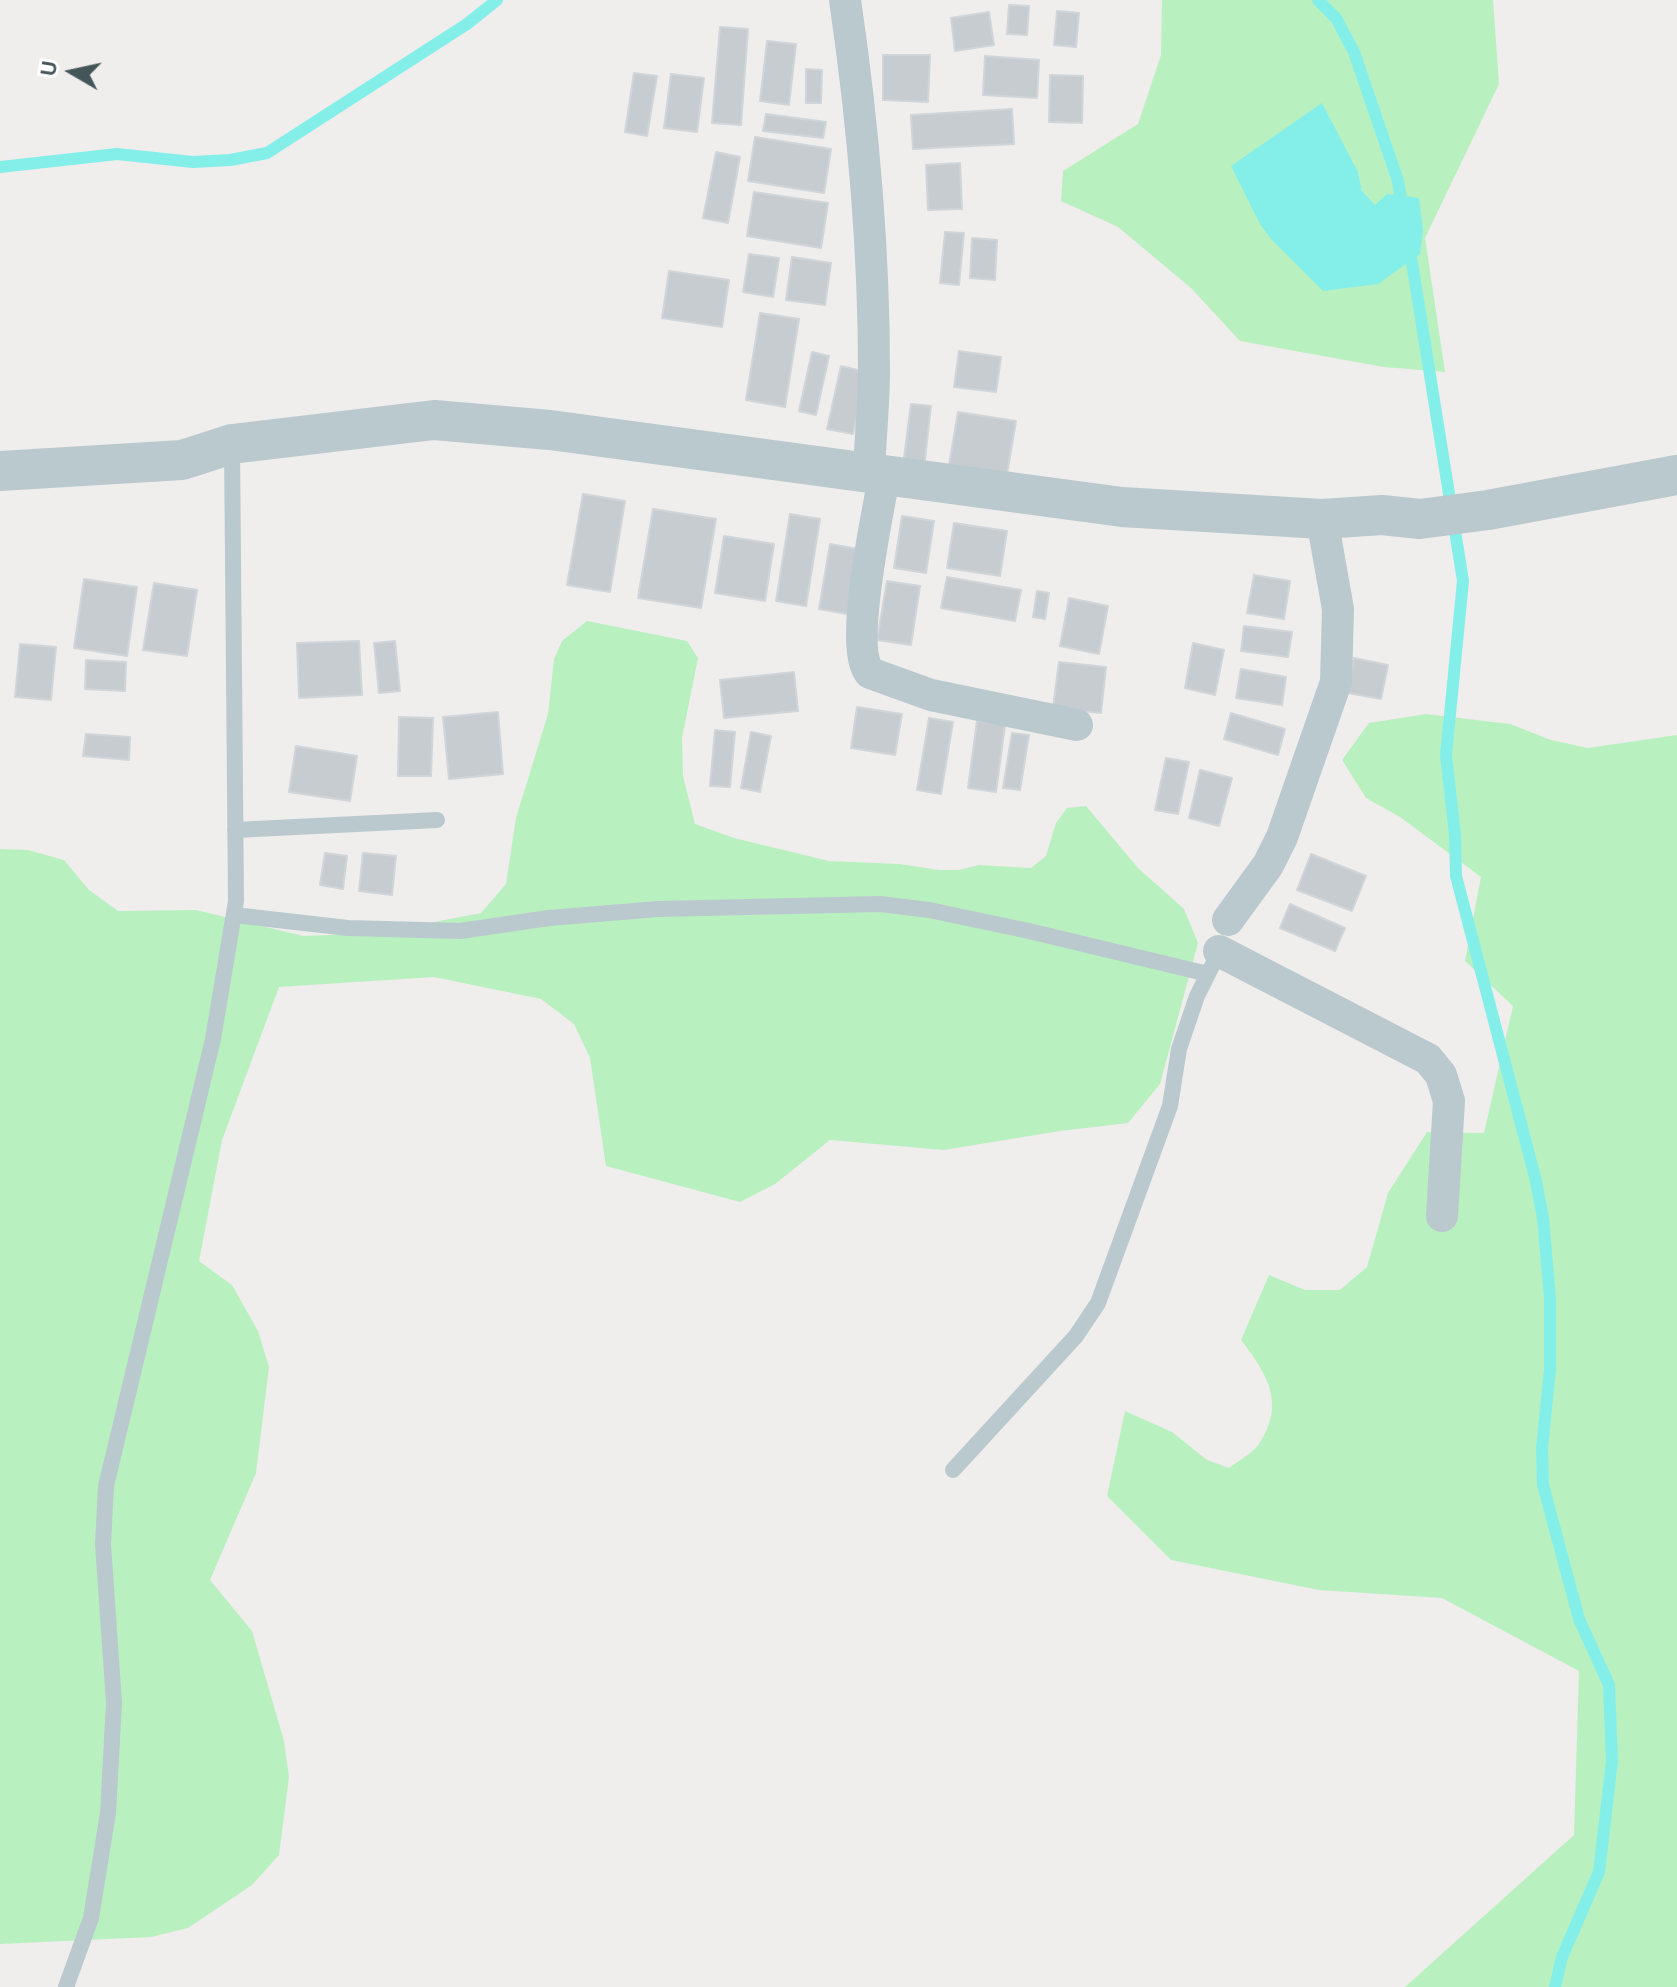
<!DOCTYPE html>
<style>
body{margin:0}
#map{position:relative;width:1677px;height:1987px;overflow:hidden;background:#f0eded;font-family:"Space Grotesk",sans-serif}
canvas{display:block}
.north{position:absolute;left:32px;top:32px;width:80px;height:80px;-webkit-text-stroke:6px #fff;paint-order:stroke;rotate:279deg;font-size:22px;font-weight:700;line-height:32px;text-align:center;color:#45565b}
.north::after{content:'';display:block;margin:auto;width:28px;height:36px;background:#45565b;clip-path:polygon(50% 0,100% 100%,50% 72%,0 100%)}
</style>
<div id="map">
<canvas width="1677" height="1987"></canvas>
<div class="north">U</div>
</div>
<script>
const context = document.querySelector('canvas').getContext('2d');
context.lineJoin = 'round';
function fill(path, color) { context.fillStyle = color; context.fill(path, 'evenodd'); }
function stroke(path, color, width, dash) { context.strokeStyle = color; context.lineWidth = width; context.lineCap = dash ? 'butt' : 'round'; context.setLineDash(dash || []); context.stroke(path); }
fill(new Path2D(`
 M1162,0h331l6,84 -74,154 20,134 -61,-5 -144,-26 -49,-53 -73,-61 -57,-26 2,-30 75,-47 23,-69zM1231,167l127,5 4,19 13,15z
 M587,621l100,20 11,17 -16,80 1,38 12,48 39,14 95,23 71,3 39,6h20l20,-5 52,3 15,-12 10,-33 11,-15 19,-2 52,62 46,41 14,34 -38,141 -32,39 -68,8 -116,19 -114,-10 -55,44 -35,18 -134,-36 -16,-108 -16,-34 -33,-25 -107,-22 -155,10 -57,153 -23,121 33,24 26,46 11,36 -13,106 -46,107 42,51 32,110 5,36 -10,78 -27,30 -64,43 -37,9 -151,7v-1095l28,1 36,10 25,30 29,21 78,-1 107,26 75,-3 103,-20 25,-29 10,-66 32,-104 6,-55 8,-18z
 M1426,714l84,10 41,16 37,8 89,-13v1252h-272l169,-152 5,-164 -137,-73 -123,-8 -148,-30 -64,-64 18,-85 47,21 35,28 22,8c9,-7 24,-15 30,-24 27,-41 8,-70 -18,-104l28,-65 36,15h35l27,-23 21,-74 39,-61 57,1 29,-127 -48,-45 16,-84 -81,-60 -34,-19 -24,-38 27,-37z`), '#b9f0c0');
fill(new Path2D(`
 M1322,103l36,69 4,19 13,14 12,-11 32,4 4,33 -3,23 -42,30 -55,7 -52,-52 -11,-15 -29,-58z`), '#84efe9');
stroke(new Path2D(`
 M1318,0l18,18 18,34 44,129 5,30
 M0,167l117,-13 76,8 37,-2 37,-7 200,-129 30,-24
 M1409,244l54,337 -17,174 9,80 1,41 80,305 7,37 7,80v71l-8,79 1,37 36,134 30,66 3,76 -13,111 -37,85 -7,30`), '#84efe9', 12);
const building = new Path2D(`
 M1009,5l20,1 -2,29 -20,-1z
 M1057,11l22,2 -3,34 -22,-2z
 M989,12l5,33 -39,6 -4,-33z
 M720,27l28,2 -7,96 -29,-2z
 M767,41l29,3 -7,61 -29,-4z
 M883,55h47l-2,47 -45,-2z
 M985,56l54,4 -2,38 -54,-3z
 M806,69l16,1 -1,33h-15z
 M634,73l23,3 -10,60 -22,-4z
 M671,74l33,4 -7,54 -33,-4z
 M1050,75l33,1 -1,47 -33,-1z
 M1012,109l2,35 -101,5 -2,-34z
 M766,114l60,8 -3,16 -60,-7z
 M755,137l76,12 -7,44 -76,-12z
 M716,152l24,5 -12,66 -25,-5z
 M960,163l2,46 -34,1 -2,-45z
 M754,192l74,11 -7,45 -74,-12z
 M945,232l19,1 -5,52 -19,-2z
 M972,238l25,2 -2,40 -25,-2z
 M749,254l30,4 -6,39 -30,-5z
 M792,257l39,6 -6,42 -39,-5z
 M669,271l60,9 -7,47 -60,-9z
 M760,313l39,6 -14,88 -39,-7z
 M959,351l42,6 -5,35 -42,-5z
 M812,352l17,4 -13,59 -17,-4z
 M841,366l25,6 -13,62 -26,-5z
 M911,404l20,2 -7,62 -21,-3z
 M958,412l58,9 -9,53 -58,-9z
 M583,494l42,7 -15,91 -43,-7z
 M653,509l63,10 -15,89 -63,-10z
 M790,514l30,5 -14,87 -30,-5z
 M902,516l32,5 -8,52 -32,-5z
 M954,523l53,8 -7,45 -53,-8z
 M724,536l50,8 -9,57 -50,-8z
 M830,544l28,5 -11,65 -28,-5z
 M1254,575l36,6 -6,38 -37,-6z
 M947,577l74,13 -6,31 -74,-13z
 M84,579l53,8 -10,69 -53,-8z
 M887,581l33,5 -9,59 -34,-5z
 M154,583l43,7 -10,66 -44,-6z
 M1037,591l12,2 -4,26 -12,-2z
 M1069,598l39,8 -9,48 -39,-8z
 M1244,626l48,6 -4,25 -47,-6z
 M359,641l3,54 -63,3 -2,-55z
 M395,641l5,50 -21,2 -5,-50z
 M1193,643l31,7 -9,45 -30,-7z
 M20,644l36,3 -5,53 -36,-3z
 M1354,658l34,7 -7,34 -33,-6z
 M86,660l40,2 -1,29 -40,-2z
 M1059,662l47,5 -5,46 -48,-5z
 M1241,669l45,8 -4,28 -46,-7z
 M794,672l4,39 -74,7 -4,-38z
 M857,707l45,7 -7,41 -44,-7z
 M498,712l5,62 -54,5 -6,-62z
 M1231,713l54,16 -7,26 -54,-16z
 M399,717l34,1 -2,58h-33z
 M929,718l24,4 -12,72 -24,-4z
 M977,721l28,4 -9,67 -28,-4z
 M715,730l20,2 -5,55 -20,-1z
 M751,732l20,4 -11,56 -19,-4z
 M1012,733l17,2 -9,55 -17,-2z
 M86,734l44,3 -1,23 -46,-4z
 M296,746l61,10 -7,45 -61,-9z
 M1166,758l23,4 -11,52 -23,-4z
 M1200,770l32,8 -13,48 -30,-8z
 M325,853l22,3 -4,33 -23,-4z
 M363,853l33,3 -4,39 -33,-4z
 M1311,854l55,22 -14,35 -55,-21z
 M1290,904l55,24 -10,23 -55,-23z`);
fill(building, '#c6ccd0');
stroke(building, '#d0d5d9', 2);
stroke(new Path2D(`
 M235,830l202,-10
 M234,915l114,13 112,3 89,-13 109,-9 222,-5 49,6 100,21 179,43
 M953,1470l123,-134 22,-33 72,-197 9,-57 18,-53 15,-30
 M66,1987l25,-69 17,-105 6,-110 -11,-159 3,-58 107,-447 23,-138 -4,-455`), '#bac9cd', 16);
stroke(new Path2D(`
 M845,0c18,123 29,246 29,371 0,34 -4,69 -5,103
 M884,477c-6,36 -36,170 -14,196l61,22 146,30
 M1228,920l40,-55 14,-28 54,-155 2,-73 -16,-90
 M1219,951l209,108 13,16 8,26 -7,115`), '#bac9cd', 32);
stroke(new Path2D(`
 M0,471l182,-11 50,-16 202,-24 116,10 572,77 200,12 60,-4 38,4 68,-9 189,-35`), '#bac9cd', 40);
</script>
